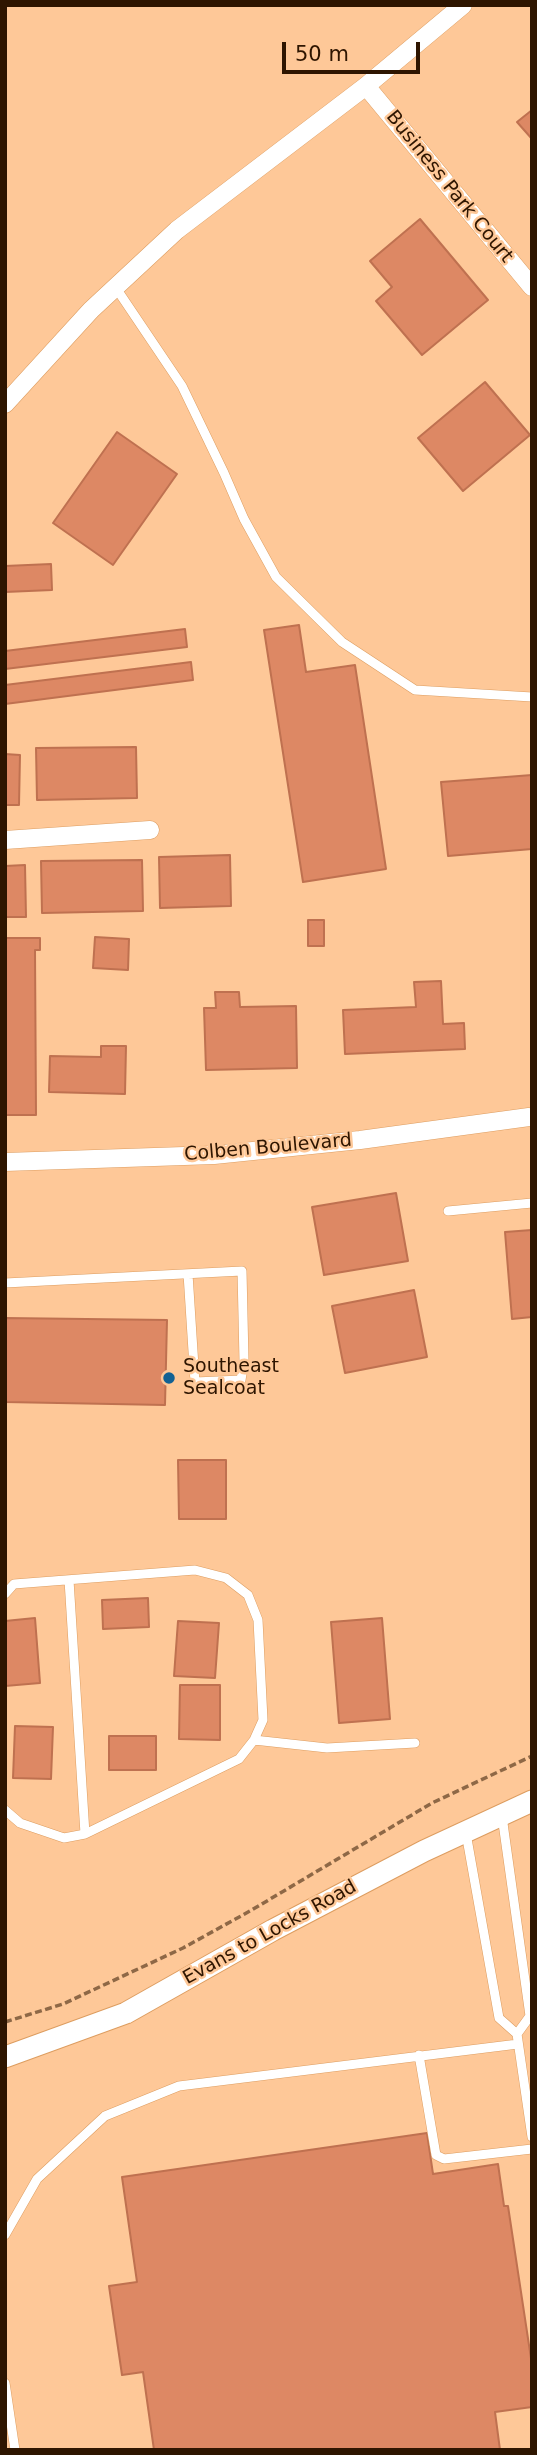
<!DOCTYPE html>
<style>
body{margin:0}
#map{position:relative;width:537px;height:2455px;overflow:hidden;background:#fec898;font-family:"DejaVu Sans",sans-serif}
canvas{display:block}
.frame{position:absolute;inset:0;border:7px solid #2e1500;pointer-events:none}
.scale{position:absolute;left:282px;top:42px;width:138px;height:32px;box-sizing:border-box;border:4px solid #2e1500;border-top:0;padding-left:9px;font-size:21px;line-height:24px;white-space:nowrap;color:#2e1500;-webkit-text-stroke:5px #fec898;paint-order:stroke}
</style>
<div id="map">
<canvas width="537" height="2455"></canvas>
<div class="frame"></div>
<div class="scale">50 m</div>
</div>
<script>
const context = document.querySelector('canvas').getContext('2d');
context.lineJoin = 'round';
function fill(path, color) { context.fillStyle = color; context.fill(path, 'evenodd'); }
function stroke(path, color, width, dash) { context.strokeStyle = color; context.lineWidth = width; context.lineCap = dash ? 'butt' : 'round'; context.setLineDash(dash || []); context.stroke(path); }
function label(font, color, halo, rows, align = 'center') {
  context.font = font + ' "DejaVu Sans",sans-serif'; context.lineWidth = 5; context.setLineDash([]); context.textBaseline = 'middle'; context.strokeStyle = halo; context.fillStyle = color; for (const [text, x, y, turn = 0] of rows) {
    context.save(); context.translate(x, y); context.rotate((+turn || 0) * Math.PI / 180); context.textAlign = isNaN(turn) ? turn : align; if (halo) context.strokeText(text, 0, 0); context.fillText(text, 0, 0); context.restore();
  }
}
const building = new Path2D(`
 M532,110v29l-15,-17z
 M420,219l68,81 -66,55 -46,-54 16,-14 -22,-26z
 M485,382l45,53 -67,56 -45,-53z
 M117,432l60,42 -64,91 -60,-42z
 M51,564l1,26 -47,2v-26z
 M299,625l7,47 49,-7 31,204 -83,13 -39,-252z
 M185,629l2,18 -182,22v-18z
 M191,662l2,18 -188,24v-19z
 M136,747l1,51 -100,2 -1,-52z
 M5,754l15,1 -1,50h-14z
 M532,775v74l-84,7 -7,-74z
 M230,855l1,51 -71,2 -1,-51z
 M142,860l1,51 -101,2 -1,-52z
 M25,865l1,52h-21v-51z
 M308,920h16v26h-16z
 M95,937l34,2 -1,31 -35,-2z
 M5,938h35v12h-5l1,165h-31z
 M441,981l2,43 21,-1 1,26 -120,5 -2,-44 73,-3 -2,-25z
 M215,992h24l1,15 56,-1 1,62 -91,2 -2,-62h12z
 M101,1046h25l-1,48 -76,-2 1,-36 51,1z
 M396,1193l12,68 -84,14 -12,-68z
 M532,1230v87l-20,2 -7,-87z
 M414,1290l13,67 -82,16 -13,-67z
 M5,1318l162,2 -2,85 -160,-3z
 M178,1460h48v59h-47z
 M148,1598l1,29 -46,2 -1,-29z
 M35,1618l5,65 -35,3v-65z
 M382,1618l8,101 -51,4 -8,-101z
 M178,1621l41,2 -4,55 -41,-2z
 M180,1685h40v55l-41,-1z
 M15,1726l38,1 -2,52 -38,-1z
 M109,1736h47v34h-47z
 M427,2133l6,41 65,-10 6,42h4l24,159v42l-37,5 5,38h-346l-11,-78 -21,3 -13,-89 28,-4 -15,-105z`);
fill(building, '#dd8864');
stroke(building, '#bf7150', 2);
const service = new Path2D(`
 M116,288l66,98 42,87 20,46 32,58 66,65 73,48 117,7
 M448,1211l84,-8
 M5,1283l237,-12 2,90 -3,19 -46,2 -7,-108
 M69,1580l16,254
 M5,1594l9,-10 181,-14 31,8 22,17 10,25 5,100 -9,20 -15,19 -154,75 -21,4 -44,-15 -15,-13
 M254,1740l73,8 88,-5
 M502,1816l28,200 -13,18
 M466,1833l33,185 18,16 15,103
 M419,2055l17,100 8,4 88,-10
 M5,2235l32,-56 68,-63 74,-30 339,-42
 M5,2383l10,67`);
const minor = new Path2D(`
 M366,86l166,201
 M5,404l86,-94 86,-80 189,-144 97,-81
 M5,840l145,-10
 M5,1162l209,-7 146,-15 169,-23`);
const tertiary = new Path2D(`
 M5,2057l121,-44 147,-83 151,-79 108,-50`);
stroke(service, '#dd9d60', 10);
stroke(minor, '#dd9d60', 19);
stroke(tertiary, '#dd9d60', 23);
stroke(new Path2D(`
 M5,2022l58,-18 120,-56 67,-37 182,-108 100,-47`), '#8e6846', 3.5, [7, 3.5]);
stroke(service, '#fff', 9);
stroke(minor, '#fff', 18);
stroke(tertiary, '#fff', 21);
for (const [x, y, r, color] of [
 [169,1378,7,"#126193"]
]) { const dot = new Path2D(); dot.arc(x, y, r, 0, 2 * Math.PI); context.fillStyle = color; context.fill(dot); stroke(dot, '#fec898', 2.5); }
label('19px', '#2e1500', '#fec898', [
 ["Business Park Court",449,187,51],
 ["Colben Boulevard",268,1148,-5],
 ["Evans to Locks Road",270,1933,-29]
]);
label('19px', '#2e1500', '#fec898', [
 ["Southeast",183,1367],
 ["Sealcoat",183,1389]
], 'left');
</script>
